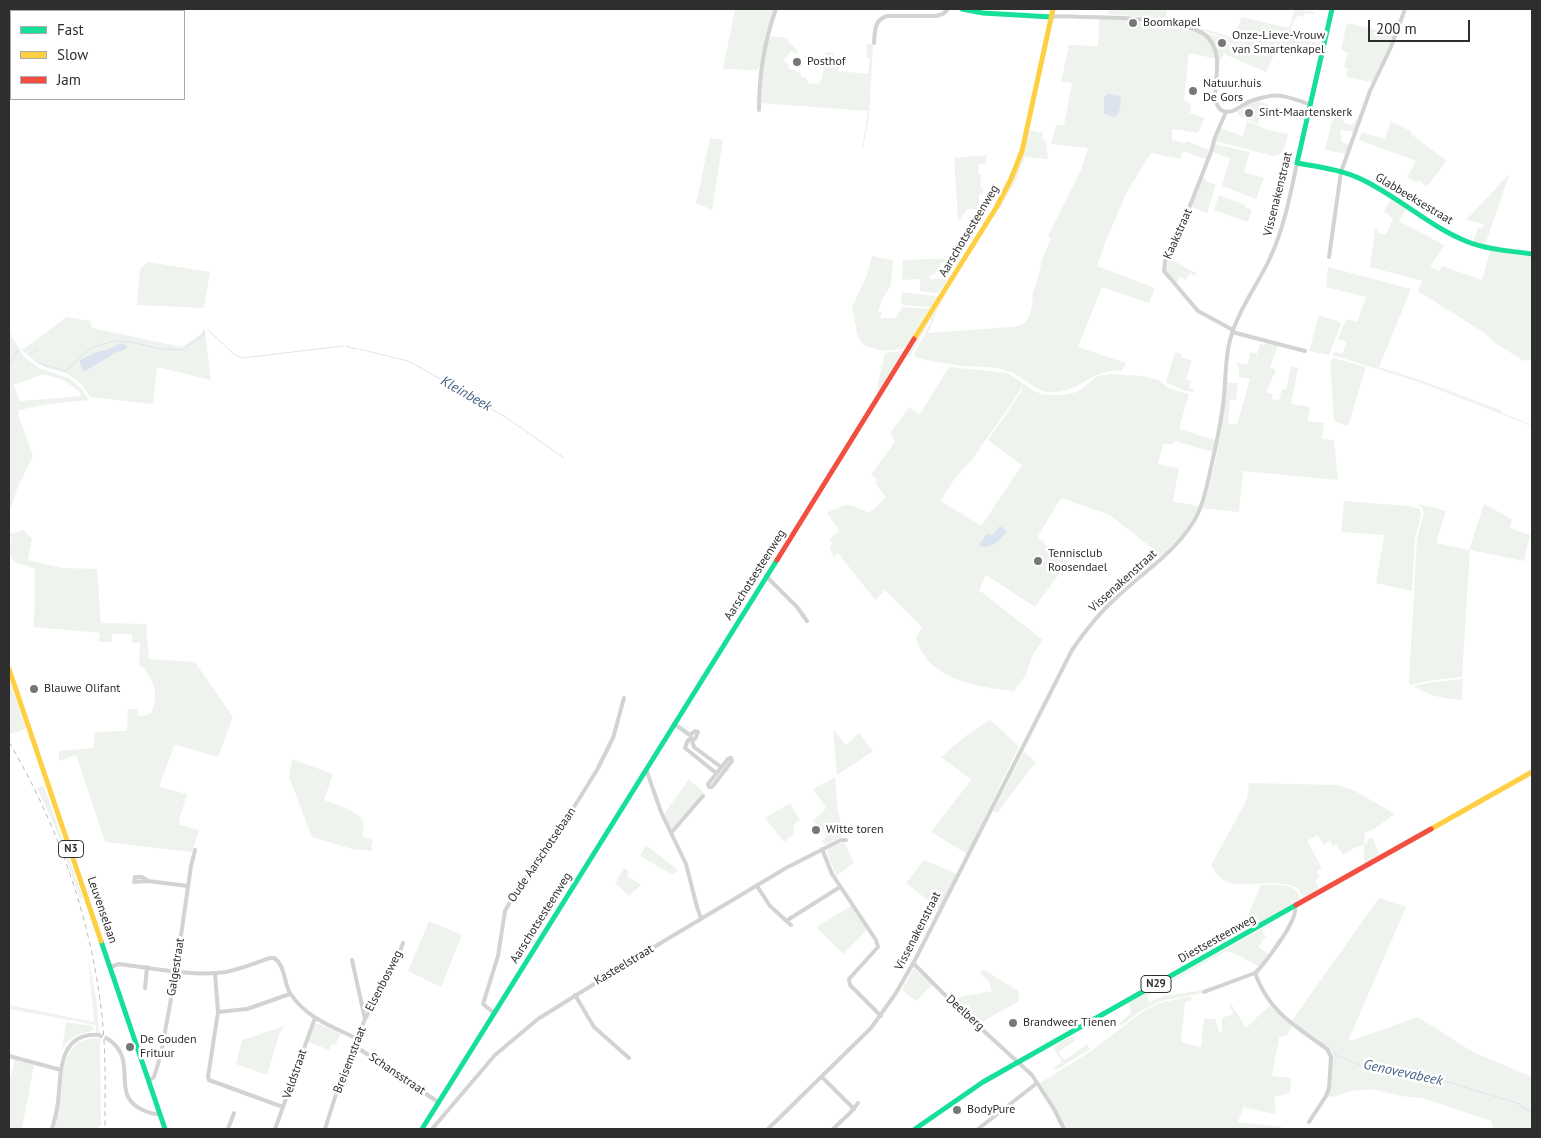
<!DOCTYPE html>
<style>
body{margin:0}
#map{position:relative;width:1541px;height:1138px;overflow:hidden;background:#fff;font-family:"PT Sans",sans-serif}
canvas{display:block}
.frame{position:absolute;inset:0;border:10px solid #2e2e2e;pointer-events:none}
.legend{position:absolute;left:10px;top:10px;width:175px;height:90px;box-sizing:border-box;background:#fff;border:1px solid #ababab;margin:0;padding:6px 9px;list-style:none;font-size:15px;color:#2e2e2e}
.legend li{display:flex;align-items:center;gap:10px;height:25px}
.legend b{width:25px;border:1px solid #ababab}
.scale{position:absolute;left:1368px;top:20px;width:102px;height:22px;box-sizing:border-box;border:2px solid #2e2e2e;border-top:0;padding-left:6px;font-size:15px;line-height:18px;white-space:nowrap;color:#2e2e2e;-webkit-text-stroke:4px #fff;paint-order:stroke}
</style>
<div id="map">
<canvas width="1541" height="1138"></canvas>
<div class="frame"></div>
<ul class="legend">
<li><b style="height:6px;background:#16e098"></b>Fast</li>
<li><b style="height:6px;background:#ffcf43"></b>Slow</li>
<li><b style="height:6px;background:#f24e42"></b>Jam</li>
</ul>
<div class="scale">200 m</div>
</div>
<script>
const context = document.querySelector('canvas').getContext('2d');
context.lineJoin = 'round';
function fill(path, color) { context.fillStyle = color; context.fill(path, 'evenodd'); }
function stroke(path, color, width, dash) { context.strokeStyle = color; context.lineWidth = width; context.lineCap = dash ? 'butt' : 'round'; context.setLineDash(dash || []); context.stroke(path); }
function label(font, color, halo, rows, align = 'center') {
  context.font = font + ' "PT Sans",sans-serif'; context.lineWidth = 5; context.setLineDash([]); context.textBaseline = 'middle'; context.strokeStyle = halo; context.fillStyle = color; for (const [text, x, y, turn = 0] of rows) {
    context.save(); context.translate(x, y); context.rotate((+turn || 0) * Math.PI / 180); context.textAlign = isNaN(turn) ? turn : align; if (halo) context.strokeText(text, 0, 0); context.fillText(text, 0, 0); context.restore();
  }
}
fill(new Path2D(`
 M15,9h127l1,2h-128z
 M735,9h40l-9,26 -5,30 -4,5 -34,-1z
 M1109,9h58l-1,12 -21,-4 -37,-3z
 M1295,9l20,3 -1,2 -9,-1 -2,4 -4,-2 -5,5 -3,9h3l1,3 15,3v6l8,2 2,-8 5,1 -4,17 -42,-9 -13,28 -42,-18 -4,7 -3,-14 2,-1 -3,-1 -10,-12 20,6v-1l-38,-12 28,6 16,6 10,-21 47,11z
 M1099,18c25,1 90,4 108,20 6,6 7,13 10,21l-28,-6 -5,47 7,4 -1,9 14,5 -6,15 -26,-4v11l14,3 1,-2 23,9 -3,10 -24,-9 -3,8 -29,-6 -24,39 -22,51 -8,23 58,22 -6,15 -47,-16 -24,60 48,16 -4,8c-32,-3 -40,22 -72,21 -16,-1 -24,-13 -37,-19 -16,-7 -34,-6 -50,-7 -16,-2 -31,-5 -46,-8l-3,-2 1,-4 16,-30v-3l-21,37 -3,-1 42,-67 -11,21 -10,24 84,-6c21,-2 20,-20 21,-38h2l7,-29 9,-22 -3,-2 33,-66 7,-22 -37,-4 5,-19h8l8,-42 -11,-1 8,-37 29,1z
 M1347,23l49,11 -24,48 -26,-5 2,-9 -4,-1 4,-14 -7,-3z
 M771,36l15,2 12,14 -3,2 -4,-3 -8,10 6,4 -1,3 13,5 1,4h3l5,8 2,-2 7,1 3,-5 4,-27 8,1v4l5,1 -1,13 30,3 2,-16h-4l1,-15 6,1 -4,74 -6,31 -1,-1 6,-37 -108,-8 2,-30 6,-34z
 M1259,101l8,3 2,3 -2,5h-5l-4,12 -19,-8 -2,-4 11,-8z
 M1337,109l8,2 -2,11 9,3 4,-6 3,2 -4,11 -14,-2 -1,5 2,1 -1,3 2,3 7,3 -3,9 -22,-4 7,-30h2z
 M1247,121l21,9 20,4c-2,10 -3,21 -14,22l-59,-15 5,-13 23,8z
 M1391,121l21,11 -1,2 36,27 -20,25 -9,-6 -2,2 -9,-5 9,-16 -57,-21 3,-8 23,7z
 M1029,130l14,3 -1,7 4,1 2,18 -23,-2 -9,23 -16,29 -2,-1 24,-52z
 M710,138l13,2 -11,70 -16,-7z
 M1214,144l36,8 -6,20 20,6 -8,21 -34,-13 8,-28 -18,-6z
 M987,155l-1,9h-7l-1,10 3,1 -1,12 3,1v6l-4,1v14h-12l-7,12 -2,-2 -4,-61z
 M1510,173l-25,72 -12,-3 5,-14 4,1 2,-4 -7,-3 -11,-2z
 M1202,177l4,2v2l10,4 -9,28 -16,-6z
 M1219,195l26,10v2l7,3 -4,12 -34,-12z
 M1391,200l15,9 -7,12 45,24 -14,22 9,4 3,-5 40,14 8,-29 42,5v103l-8,2 -29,-18 -9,-9 -68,-43 4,-10 -52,-14 5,-39 3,1v4l8,2 7,-16 -9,-8z
 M872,256l21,4 -2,25 -9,15 -4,11 4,2 -2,5h15l8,-11 26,2 -24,39 -17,3 -8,-1 -15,-4 -7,-8 -6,-31 15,-32z
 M961,258l-5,8 -10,-4 -5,1 -6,11 -6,2 1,3h18l-10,14 -18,-2v-12l-18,1 1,-20z
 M1168,258l28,15 -1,3 -5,-3 -4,7 -6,-3 -4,8c-8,-9 -13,-15 -8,-27z
 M148,262l62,10 -6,36 -67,-3 3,-36z
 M1328,267l83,22 -32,78 41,13 80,30 2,1v2l28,11 2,2 -113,-44 -86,-27 1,-4 8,3 5,-12 -9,-3 8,-20 11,3 9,-25 -40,-10z
 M902,292l33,4h2l-6,11 -27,-2 -3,-1z
 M1319,315l20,7 2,2 -12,31 -20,-4z
 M67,317l23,4 2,7 90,19 23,-16 6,49 -54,-13 -4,37 -63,-7 -7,-11 -11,-9 -6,-4 -22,-6 -21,-18z
 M9,331l15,26 17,12 28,9 13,11 7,11 -40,4 -30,6 -1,4 15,42 -16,33 -8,24zM40,375c16,0 33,8 42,21l-62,5 -6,-16z
 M1266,343l12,3 -8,21 6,3 -10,22 7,3 -1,4 7,1 3,-11h4l5,-23 7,2 -7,36 19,3 -3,14 17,2 -2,16 12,1 4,40 -95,-9 -4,41 -36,-4c13,-40 20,-84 24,-126l11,1 -2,17h-6l-2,23 9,2 13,-46 -11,-2v-11l-2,-1v-2l11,1 2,-12 7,2 3,-10 4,1z
 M903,351l-24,40h-3l9,-38z
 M1175,352l7,2 -1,3 11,4 -6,19 5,1 -2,7 5,1 -1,3 -11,-2 -16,-8z
 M1333,358l33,9 -18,59 -14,-5 -4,-59z
 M949,367l59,6 23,16 10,5 8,1h13l15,-3 21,-16 13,-2 31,2 17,4 9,8 21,6 -10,35 36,11 -2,12 -38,-11 -2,3h-10l-5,20 21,4 -6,34 17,2 9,3 -14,24 -23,25 -52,-41 -49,-17 -24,40 8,4 -1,2 15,8 -2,3 11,7 -33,45 -49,-32 -7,15 64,50 -10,14 -7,21 -12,16c-36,-4 -88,-11 -98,-54l6,-10 -37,-37 -10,10 -37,-47 -5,5 -3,-11 3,-4 -4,-3 10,-10 -12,-17c22,-11 21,-10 42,0l17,-16 -11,-14 2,-3 -6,-6 24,-32 -5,-9 19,-26 11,7zM1022,388l1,1 -35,51 34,25 -41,61 -40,-25 -8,12 22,-35 16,-17z
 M1344,501l66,5 10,3 1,6 -6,24 -3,52 -36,-8 8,-48 -43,-3z
 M1484,504l28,15 -2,9 20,7 -6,26 -54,-11 -8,127 -35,4 -16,4 -2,-3 8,-144 7,-26 -2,-4 -5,-3 10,1 19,5 -10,32 33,7z
 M9,527l2,7 13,-4 8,9 -4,21 34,8 35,1 4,54 45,1 3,35 46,3 38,55 -15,40 -42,-12 -2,1 -15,41 28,7 -8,27 1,4 19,5 -7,22 -87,-10 -29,-87 -17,6v-10l34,-3 2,-16 32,-1 1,-22h9l1,7h6l8,-4c6,-23 4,-25 -9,-45h-4l1,-24h-8v-9h-20v8h-13l1,-9 -66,-6 1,-58 -20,-7 -6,-8 2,-11z
 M9,678l17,51 -17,5z
 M1463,679l-1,21c-15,-1 -35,-4 -48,-14l20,-4z
 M990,720l29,26 -52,108 -36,-22 40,-52 -30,-23 27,-23z
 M833,729l13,16 13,-12 14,18 -36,24z
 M1024,752l12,10 -39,51 -4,-2z
 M292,759l41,15 -9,26c10,4 35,11 39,21 1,5 0,12 0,16l10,3 -2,11 -19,-2 -40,-12 -23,-60z
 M835,777l2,28 6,31 -17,9 -4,-3 5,-7 -14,-14 13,-13 -13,-19z
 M689,779l15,14 -33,38 -7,-17z
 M1249,783l89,2 17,6 40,23 -21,15 -9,4 -1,10 3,1 1,-5 5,-1 6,17 -15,9v-19l-10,3 -11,7 -7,-11 -3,2 -3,-5 -7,4 -5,-10 -11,6 15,27 -5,3 3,6 -5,3 4,9 -16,9 -5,-10c-22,-11 -59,2 -74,-8 -6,-3 -10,-10 -13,-15l33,-60 3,-6z
 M44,786l39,112 -3,1 -24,-70 -19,-41z
 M790,803l10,17 -5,3 -2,12 -9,7 -19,-24z
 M843,842l2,2 9,19 -18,13 -9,-23 1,-4z
 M646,845l4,3 28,22 -5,5 -33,-19z
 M924,860l33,14 -18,35 -33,-26z
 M624,868l5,4 -2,4 14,9 -12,11 -14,-13z
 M1261,885c14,0 36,-3 39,14l-60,35z
 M1379,898l27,9 -57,132 1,2 68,-24 55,35 59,25v52h-39l-2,-8 -65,-22 -25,-3 -30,-7 -20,2 -18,6 -5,-1 5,-45 -12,-10 -30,-19z
 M851,906l16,24 -24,24 -27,-27z
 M429,921l33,14 -21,52 -33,-16z
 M1274,922v1l-12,7 4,7 -5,3 1,2 -4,5 11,7 -10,13 -21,-12 -12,-4 -78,44v7l16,-6 33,-5 34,-10 -33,13 -38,7 -21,11 -18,14 -1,-3 11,-10 -3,-10z
 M88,956l9,48 2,29h-3v-8l-87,-16v-4l85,17z
 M914,968l18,17 -16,16 -14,-11z
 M983,969l35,22 1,10 -39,22 -27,-23v-2l39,-7 -4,-11 -8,-7z
 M1191,996l1,4 -7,2 -4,40 20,5 3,-28h11l4,13h3v-14l11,-4 -4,-12h1l16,26 14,-14 10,-8 22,20 -6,10h-4l-3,2 -7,38 19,2 -1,15 -16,4 2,17 -31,-6v-2l-1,-1 -6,17 44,5v2h-216l-26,-46 54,-34 48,-37 18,-9z
 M66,1022l26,4 2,4c-15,5 -22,4 -32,19z
 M315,1024h4l22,10 -6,11 -3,-1 -3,6 -21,-8z
 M285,1026l-5,6 -13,43 -31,-11 6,-24z
 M1073,1035l2,4v2l-17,11 6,8 23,-16 3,5 -34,21 -2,-2 8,-6 -9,-15z
 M96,1038h4v5l1,83h-3v3h-44c7,-24 3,-70 24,-86 5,-4 12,-4 18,-5z
 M15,1060l19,5 -12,64h-13v-47z`), '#eff3ed');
fill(new Path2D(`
 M1107,94l13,2c2,7 0,17 -5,21l-11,-3v-16z
 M122,343l5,3 -2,4 -8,2 -32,19c-4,-1 -5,-7 -5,-11l16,-8 11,-2 3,-2z
 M1000,526l7,5c-9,11 -14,18 -29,15l9,-12 5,1z`), '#dbe4ee');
stroke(new Path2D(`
 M208,330l27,25 7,3 101,-12
 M346,346l10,3
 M22,349l16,14 28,8 23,-22 24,-8 19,1 29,7 21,1 21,-14 1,-6
 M359,349l49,12 8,4 88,51 60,42
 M29,354l8,-4
 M9,365l9,-15
 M9,389v9
 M1271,951l8,-12
 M1258,975l3,-7
 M1294,1023l31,22
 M1328,1048l10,8 32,13 15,3h18l45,10 72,22 3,4 9,3`), '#dbe4ee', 1);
stroke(new Path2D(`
 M99,1035l9,4`), '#d5d5d5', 4, [4, 2]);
stroke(new Path2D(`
 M1051,17c11,-2 23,0 34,0 30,0 58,1 87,7 9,2 18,3 26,7 6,2 11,7 14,12 14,21 -7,59 11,68 10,4 19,-7 28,-10 27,-9 32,-6 58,3
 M874,43c1,-12 0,-23 13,-27h49l7,-2 5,-5
 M759,110c0,-35 5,-68 17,-101
 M1226,112l-11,25 -4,15 -20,51 -26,58 -1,10 34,40 35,19
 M1329,257l12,-85 29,-81 21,-44 14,-38
 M1232,332l73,19
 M766,576l31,31 10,14
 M674,724l16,11 4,12 27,20
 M690,735l5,-4 3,1 -3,7 -7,1 -3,8 31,25
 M731,758l1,3 -20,26h-3l-1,-3 20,-25z
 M646,769l15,43 25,52 11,43 4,11
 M671,833l32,-37
 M822,849l10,25 44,66 2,7 -29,32 1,6 31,31
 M148,881l-6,-4h-7l-1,5 14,-1 40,5
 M757,886l13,20 21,19
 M786,921l54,-34
 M913,963l39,39 80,73 22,34 10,20
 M110,967l9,-3c32,4 75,13 107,8 15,-3 30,-9 44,-14h4c11,7 10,25 16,35 16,25 43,34 68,46
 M215,973l3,39 -10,65 1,3 74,27
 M1255,973c14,39 40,53 72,76l4,8 -2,31 -3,8 -17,26
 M145,988l2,-21
 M1204,992l51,-19 5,-5c9,-11 39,-49 35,-62
 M575,995l19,32 35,31
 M218,1012l29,-3 43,-15
 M494,1013l-11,-9 15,-48 7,-45 10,-18 44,-62 38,-61 16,-32 11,-40
 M365,1019l30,-54 8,-22
 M108,1039c33,22 -1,57 37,72 5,2 10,4 15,3
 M355,1046l83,56
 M9,1056l52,14
 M822,1077l32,32
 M149,1081l5,-4 7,-23 14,-77 16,-111 4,-16
 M52,1129c3,-9 5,-18 6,-27 3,-28 0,-70 41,-67
 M228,1129l6,-16
 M275,1129l40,-111
 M325,1129l19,-60 21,-50 -13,-59
 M432,1129l63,-74 43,-36 101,-63 147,-88 55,-28h5
 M768,1129l103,-101 25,-35 20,-35 156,-308c13,-19 27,-37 44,-52 26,-25 56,-43 76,-74 12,-18 15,-40 20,-61 5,-22 10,-44 12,-67 2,-19 1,-38 6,-56 8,-30 27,-54 40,-82 14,-30 20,-62 27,-95
 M833,1129l17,-16 8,-10
 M978,1129l59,-46`), '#d3d3d3', 4);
stroke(new Path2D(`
 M962,9l21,4 68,4
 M1332,9l-35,154c22,4 46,7 66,17 37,18 67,47 105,62 21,8 43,9 64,12
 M101,941l64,188
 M422,1129l355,-569
 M915,1129l68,-47 313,-177`), '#16e098', 5);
stroke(new Path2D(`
 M914,339l82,-131 15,-29 11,-28 31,-142
 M9,669l92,272
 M1431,829l101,-57`), '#ffcf43', 5);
stroke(new Path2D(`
 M777,560l137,-221
 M1296,905l135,-76`), '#f24e42', 5);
stroke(new Path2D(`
 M9,742c51,87 85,184 94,285 3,34 2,68 2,102`), '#bababa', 1, [5, 4]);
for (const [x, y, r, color] of [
 [1133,23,5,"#777"],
 [1222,43,5,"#777"],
 [797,62,5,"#777"],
 [1193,91,5,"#777"],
 [1249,113,5,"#777"],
 [1038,561,5,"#777"],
 [34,689,5,"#777"],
 [816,830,5,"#777"],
 [1013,1023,5,"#777"],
 [130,1047,5,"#777"],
 [957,1110,5,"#777"]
]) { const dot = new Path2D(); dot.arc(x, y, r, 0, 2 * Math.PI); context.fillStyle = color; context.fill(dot); stroke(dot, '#fff', 2); }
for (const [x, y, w] of [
 [71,849,25],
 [1156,984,30]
]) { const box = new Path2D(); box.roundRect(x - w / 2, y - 8.5, w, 17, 4); context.fillStyle = '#fff'; context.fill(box); stroke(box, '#2e2e2e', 1); }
label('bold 11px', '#2e2e2e', null, [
 ["N3",71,849],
 ["N29",1156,984]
]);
label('12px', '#2e2e2e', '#fff', [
 ["Boomkapel",1143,23],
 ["Onze-Lieve-Vrouw",1232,36],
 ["van Smartenkapel",1232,50],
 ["Posthof",807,62],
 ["Natuur.huis",1203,84],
 ["De Gors",1203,98],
 ["Sint-Maartenskerk",1259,113],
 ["Tennisclub",1048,554],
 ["Roosendael",1048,568],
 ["Blauwe Olifant",44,689],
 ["Witte toren",826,830],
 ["Brandweer Tienen",1023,1023],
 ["De Gouden",140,1040],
 ["Frituur",140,1054],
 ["BodyPure",967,1110]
], 'left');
label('12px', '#2e2e2e', '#fff', [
 ["Vissenakenstraat",1278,194,-76],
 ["Glabbeeksestraat",1414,199,31],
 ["Aarschotsesteenweg",969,231,-59],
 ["Kaakstraat",1178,234,-66],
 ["Aarschotsesteenweg",755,575,-58],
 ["Vissenakenstraat",1123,581,-42],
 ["Oude Aarschotsebaan",542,855,-56],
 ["Leuvenselaan",102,910,71],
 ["Aarschotsesteenweg",541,918,-58],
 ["Vissenakenstraat",918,931,-63],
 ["Diestsesteenweg",1217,939,-29],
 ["Kasteelstraat",624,965,-31],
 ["Galgestraat",176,967,-81],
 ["Elsenbosweg",384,981,-63],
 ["Deelberg",965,1013,42],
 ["Breisemstraat",350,1060,-69],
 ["Veldstraat",295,1074,-71],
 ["Schansstraat",397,1074,34]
]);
label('italic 14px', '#466286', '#fff', [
 ["Kleinbeek",466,394,30],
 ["Genovevabeek",1403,1073,12]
]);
</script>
